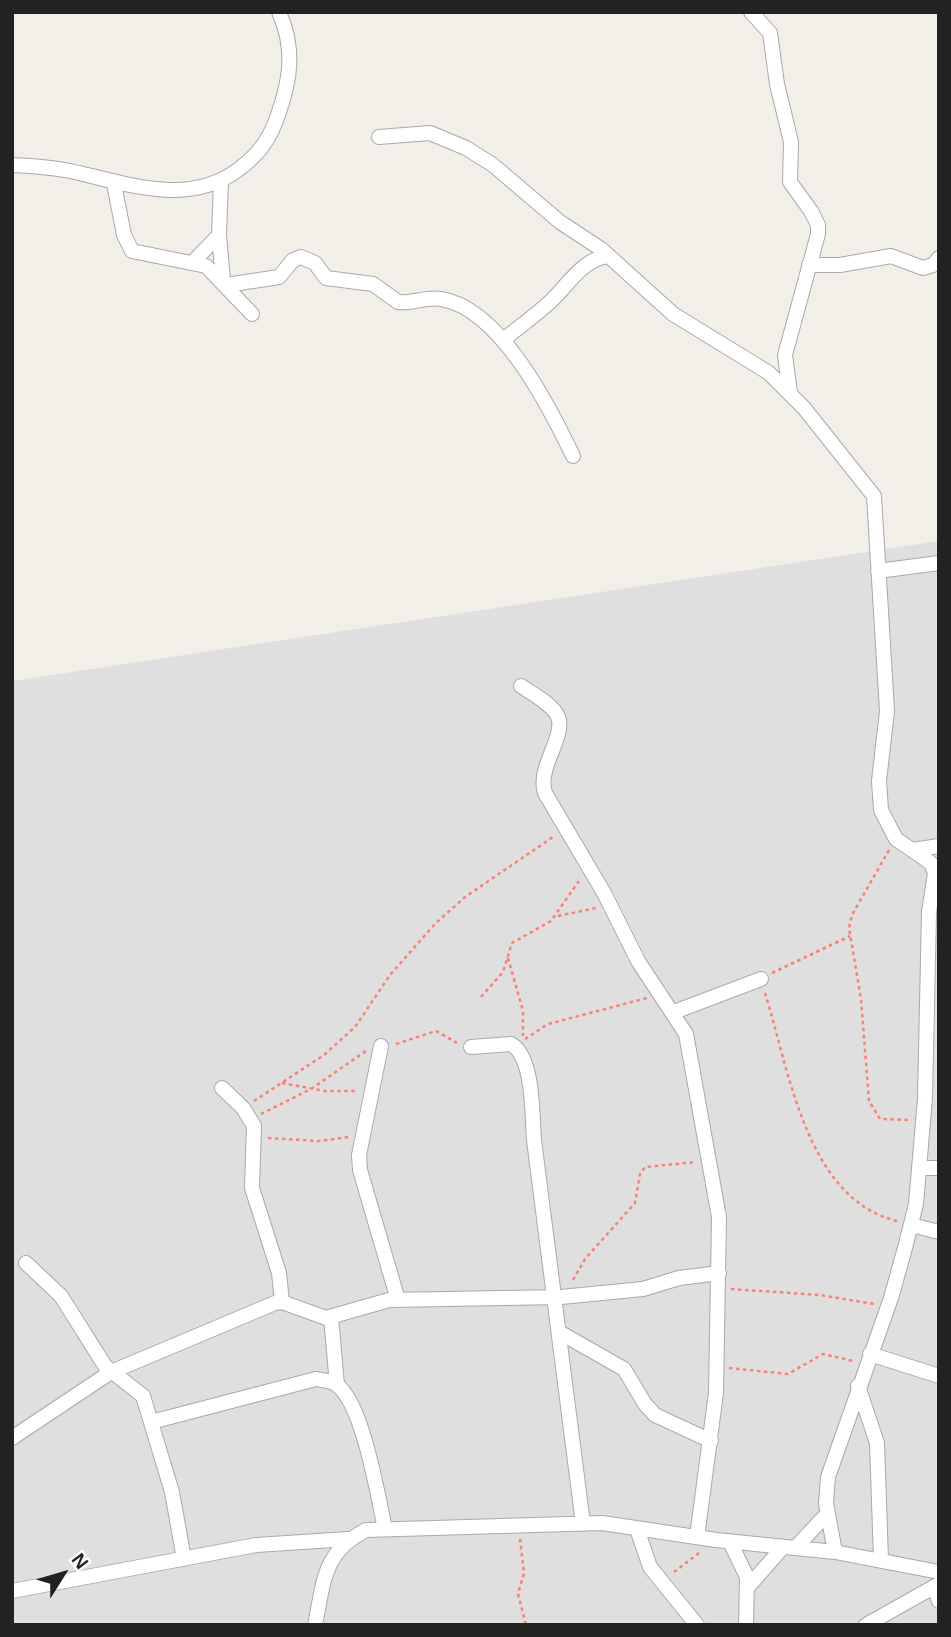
<!DOCTYPE html>
<style>
body{margin:0}
#map{position:relative;width:951px;height:1637px;overflow:hidden;background:#f2efe9;font-family:Arial,sans-serif}
canvas{display:block}
.frame{position:absolute;inset:0;border:14px solid #222;pointer-events:none}
.north{position:absolute;left:28px;top:1539px;width:70px;height:70px;-webkit-text-stroke:5px #fff;paint-order:stroke;rotate:53deg;font-size:19px;font-weight:700;line-height:28px;text-align:center;color:#222}
.north::after{content:'';display:block;margin:auto;width:24px;height:32px;background:#222;clip-path:polygon(50% 0,100% 100%,50% 72%,0 100%)}
</style>
<div id="map">
<canvas width="951" height="1637"></canvas>
<div class="frame"></div>
<div class="north">N</div>
</div>
<script>
const context = document.querySelector('canvas').getContext('2d');
context.lineJoin = 'round';
function fill(path, color) { context.fillStyle = color; context.fill(path, 'evenodd'); }
function stroke(path, color, width, dash) { context.strokeStyle = color; context.lineWidth = width; context.lineCap = dash ? 'butt' : 'round'; context.setLineDash(dash || []); context.stroke(path); }
fill(new Path2D(`
 M939,541v1084h-927v-944z`), '#e0dfdf');
const minor = new Path2D(`
 M751,12l19,21 7,51 14,58 -1,40 21,29 7,14v9l-33,121 5,38
 M379,137l51,-4 36,15 27,17 67,57 41,27 72,65 96,59 35,35 70,88 13,215 -8,70 2,29 15,29 35,24 4,10 -6,39 -4,186 -9,106 -11,44 -14,50 -63,179 -2,26 9,49
 M12,165c20,1 39,2 58,6 56,12 118,37 169,-2 20,-15 31,-30 39,-54 13,-37 17,-67 1,-103
 M221,181l-2,54 4,45
 M114,184l10,51 8,16 74,15 46,48
 M193,262l26,-27
 M809,265h31l51,-9 32,12 10,-3 6,-7
 M226,285l53,-8 14,-17 8,-3 14,6 11,15 47,6 25,18c14,2 29,-6 43,-3 59,9 109,109 132,157
 M503,340c16,-13 33,-25 48,-39 17,-16 31,-41 56,-45
 M878,571l61,-8
 M521,686c12,8 27,16 35,27 14,19 -20,53 -11,80l59,100 34,68 48,73 33,183 -3,176 -19,144
 M912,850l27,-4
 M674,1012l87,-33
 M381,1046l-22,109 1,15 38,130
 M471,1047l40,-3c23,13 21,71 23,96l49,384
 M222,1088l21,20 11,18 -2,62 27,85 3,29
 M919,1168h20
 M911,1225l28,7
 M26,1263l35,33 44,70 38,30 29,96 12,67
 M331,1317l6,68
 M559,1332l65,37 21,35 10,11 56,26
 M870,1354l69,22
 M858,1386l19,57 4,117
 M151,1422l165,-43c6,1 16,2 21,6 26,19 41,112 48,144
 M12,1438l99,-66 164,-69 7,-1 44,16 63,-18 172,-3 82,-8 36,-11 40,-5
 M637,1529l13,38 47,58
 M730,1542l17,35 -1,48
 M795,1548l32,-34
 M748,1587l35,-40
 M934,1587l5,14
 M12,1591l244,-46 92,-6
 M315,1625c9,-44 8,-73 51,-95l236,-7 114,17 119,12 104,20
 M866,1625l73,-41`);
stroke(minor, '#a9a9a9', 16);
stroke(new Path2D(`
 M889,850l-37,65 -3,13 12,71 8,102 11,18 28,1
 M558,916l38,-8
 M508,958l15,53v25
 M772,973l78,-37
 M765,993c24,76 41,206 132,228
 M481,997l22,-25 9,-29 39,-22 28,-40
 M525,1039l23,-15 99,-26
 M396,1044l40,-13 21,12
 M282,1083l43,8h33
 M254,1101l70,-46 31,-28 35,-52 45,-51 30,-27 88,-60
 M261,1114l50,-25 55,-38
 M268,1138l51,3 30,-4
 M573,1280l12,-21 50,-56 5,-29 5,-7 51,-5
 M731,1289l89,6 54,9
 M729,1368l59,6 35,-20 30,7
 M520,1539l4,34 -6,21 8,31
 M674,1572l25,-19`), '#fa8072', 2.5, [3.5, 3.5]);
stroke(minor, '#fff', 14);
</script>
